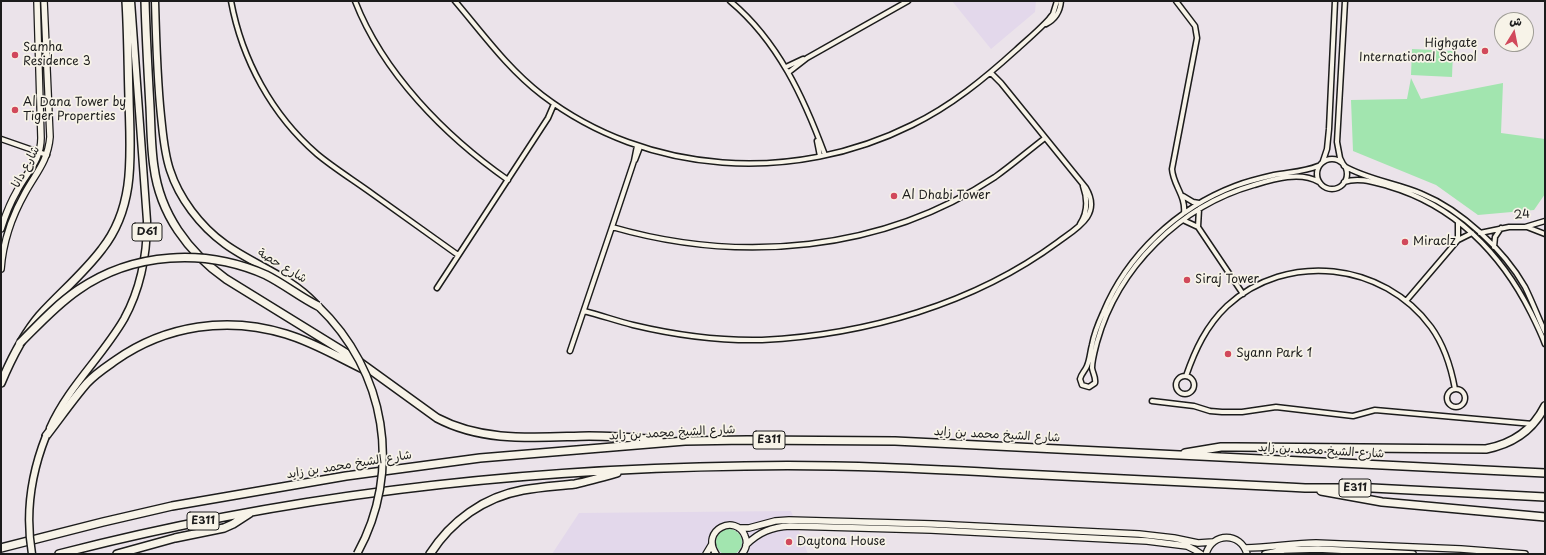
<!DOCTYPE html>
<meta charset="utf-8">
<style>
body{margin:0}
#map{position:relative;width:1546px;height:555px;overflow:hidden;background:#ebe3ea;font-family:"Playpen Sans","Playpen Sans Arabic",sans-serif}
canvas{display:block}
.frame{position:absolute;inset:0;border:2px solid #1c1c1c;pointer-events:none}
.north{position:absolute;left:1494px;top:12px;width:40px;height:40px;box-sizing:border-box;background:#f7f3e8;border:1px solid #9f9d96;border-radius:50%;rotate:10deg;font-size:11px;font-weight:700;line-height:16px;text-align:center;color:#1c1c1c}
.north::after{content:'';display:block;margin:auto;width:14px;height:18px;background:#d1495b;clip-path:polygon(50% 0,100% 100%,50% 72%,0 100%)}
</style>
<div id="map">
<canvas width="1546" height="555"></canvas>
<div class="frame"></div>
<div class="north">ش</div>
</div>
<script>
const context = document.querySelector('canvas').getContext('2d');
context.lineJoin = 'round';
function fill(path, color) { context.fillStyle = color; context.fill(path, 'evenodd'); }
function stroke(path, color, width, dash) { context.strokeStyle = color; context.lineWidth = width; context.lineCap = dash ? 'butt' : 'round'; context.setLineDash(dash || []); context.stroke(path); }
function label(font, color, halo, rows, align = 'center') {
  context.font = font + ' "Playpen Sans","Playpen Sans Arabic",sans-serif'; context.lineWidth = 3.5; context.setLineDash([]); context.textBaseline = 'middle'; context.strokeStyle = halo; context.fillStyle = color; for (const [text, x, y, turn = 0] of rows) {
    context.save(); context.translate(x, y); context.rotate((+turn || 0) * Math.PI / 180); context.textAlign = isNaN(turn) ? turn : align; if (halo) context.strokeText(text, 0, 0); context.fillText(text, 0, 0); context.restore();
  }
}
fill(new Path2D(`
 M952,1h84l-1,11 -44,37z
 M791,511l17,43h-256l27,-41z`), '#e3d8eb');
fill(new Path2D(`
 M1412,49l41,2 -1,26 -41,-2z
 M1411,78l10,21 82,-16 -2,50 44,6v55l-11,16 -56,5 -42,-30 -83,-34 -2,-51 56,-1z
 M716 542a13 13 0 1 1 26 0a13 13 0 1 1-26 0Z`), '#a2e5af');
const street = new Path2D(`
 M231,1c11,59 41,114 86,153 18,15 38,27 57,41 28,20 56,40 84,60
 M355,1c28,72 90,135 153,179
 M455,1c28,33 53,68 87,94 106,81 252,89 370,30 39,-19 72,-46 104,-75 11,-10 23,-20 33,-31l4,-5 4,-13
 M730,1c48,40 74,97 95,154
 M1176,1l19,25 2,12 -25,131c1,16 14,27 12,44
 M1046,24c10,-5 14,-12 15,-23
 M786,67l17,-8
 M789,72l18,-14 101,-57
 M1,139l46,16
 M817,141l3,15
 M1317 174a15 15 0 1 1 30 0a15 15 0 1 1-30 0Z
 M635,160l5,-13
 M1323,161l4,-12 2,-20 6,-128
 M1343,164l-3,-6 -3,-16 8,-141
 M1318,166c-14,6 -29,6 -44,9 -13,3 -26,6 -39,11 -58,22 -108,69 -132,127 -5,11 -9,21 -11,32 -2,7 -2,14 -5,21 -2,5 -6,8 -7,13l2,6 7,2 6,-4c1,-6 -2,-9 -3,-15 0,-8 3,-18 5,-26 21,-75 83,-136 157,-157 20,-6 46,-14 65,-3
 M1344,166c24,14 53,17 78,28 39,16 82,56 103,93 7,14 13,30 20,45
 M1344,182c15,-5 29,0 44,4 66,19 113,67 143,127 5,10 10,20 14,31
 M1183,196l10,6 6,1
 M1183,220l15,7 45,67
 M1080,224c8,-12 8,-24 3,-38
 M612,227c128,37 270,25 383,-50 17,-12 33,-26 50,-39
 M1198,227l1,-18
 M1527,227l18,7
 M1480,233l29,-6h16l20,-6
 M1458,240v-18
 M1494,247l1,-10 6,-9
 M437,288l111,-170 6,-14
 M1406,301l52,-61 14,-7
 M584,311c16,4 33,10 49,14 42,10 86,16 129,15 104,-5 212,-36 296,-98 19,-14 44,-27 28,-54l-85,-105 -10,-10
 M570,351l42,-124 22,-66 3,-15
 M1186,376c9,-26 20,-50 41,-70 60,-55 156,-44 204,21 13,18 20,40 24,62
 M1176 385a9 9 0 1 1 18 0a9 9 0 1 1-18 0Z
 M1447 398a9 9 0 1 1 18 0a9 9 0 1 1-18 0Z
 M1152,401l42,5 16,5 12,1h20l34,-5 77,9 22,-6 158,14`);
const secondary = new Path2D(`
 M1,229c4,-13 9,-26 16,-38 10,-19 24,-31 24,-53l-4,-137
 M1,269c2,-27 11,-53 24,-76 11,-20 23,-32 25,-56l-6,-136
 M739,528h10l26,-7 14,-1 144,4 206,10 35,4 24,5 15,-1
 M746,545c13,-13 26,-18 44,-19l141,4 216,11 40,5 8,4 6,4
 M1245,548c24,0 47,-5 71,-5l145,6 64,5
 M706,554l6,-10
 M716,554c-16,-24 20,-41 29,-18 3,7 1,13 -3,18
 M1206,554c6,-22 35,-22 41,0
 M1265,554l19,-4 34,-1 95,5`);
const primary = new Path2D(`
 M155,1c1,38 2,77 6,115 2,18 3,36 9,54 9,28 30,56 55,74 29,21 65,32 90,59
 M50,428c18,-41 52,-71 74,-109 17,-31 23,-63 23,-98l-16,-220`);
const highway = new Path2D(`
 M145,1c1,35 3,71 5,106 1,20 1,41 4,60 6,47 34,85 72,112l128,79 83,60c47,25 100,19 152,18 23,0 47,2 70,4
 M1,383c10,-24 22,-48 39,-68 20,-22 44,-42 62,-66 35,-44 28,-99 27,-151 -1,-32 -1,-65 -3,-97
 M46,436c14,-18 27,-37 41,-53 8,-9 19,-16 29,-23 50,-35 112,-44 170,-26 27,8 52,23 77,35
 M1185,453l36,-6h15l250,2c26,-5 47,-19 59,-43
 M1321,491l61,11 163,15
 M1,548l102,-26 69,-16 174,-30 134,-18 205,-17 62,-1 148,1 650,32
 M59,554c224,-58 455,-85 686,-88 93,-2 185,3 277,8 95,5 189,9 283,14h67l173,9
 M117,554l58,-16 49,-10 9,-4 17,-11
 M430,554c21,-33 54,-57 93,-64 18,-3 35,-4 52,-6 14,-3 28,-7 42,-11`);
stroke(street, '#1c1c1c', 7);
stroke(secondary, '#1c1c1c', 8);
stroke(primary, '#1c1c1c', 9);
stroke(highway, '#1c1c1c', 10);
stroke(street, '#f7f3e8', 4);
stroke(secondary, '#f7f3e8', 5.5);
stroke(primary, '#f7f3e8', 6);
stroke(highway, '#f7f3e8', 7);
const primaryBridge = new Path2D(`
 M318,306c68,65 85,165 39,248
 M32,554c-7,-41 -1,-80 14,-118`);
const highwayBridge = new Path2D(`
 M20,343c18,-18 36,-38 58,-53 55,-38 127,-42 188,-15 18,9 34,22 52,31`);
stroke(primaryBridge, '#1c1c1c', 9, []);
stroke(highwayBridge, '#1c1c1c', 10, []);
stroke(primaryBridge, '#f7f3e8', 6);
stroke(highwayBridge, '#f7f3e8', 7);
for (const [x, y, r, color] of [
 [1485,51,4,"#d1495b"],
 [15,55,4,"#d1495b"],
 [15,110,4,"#d1495b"],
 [894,196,4,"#d1495b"],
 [1405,242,4,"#d1495b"],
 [1187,280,4,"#d1495b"],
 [1228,354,4,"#d1495b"],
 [789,542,4,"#d1495b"]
]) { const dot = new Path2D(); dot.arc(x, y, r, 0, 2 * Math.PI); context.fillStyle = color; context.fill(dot); stroke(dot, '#f7f3e8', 1.5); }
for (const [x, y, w] of [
 [147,232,30],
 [769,440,32],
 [1355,488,32],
 [203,521,32]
]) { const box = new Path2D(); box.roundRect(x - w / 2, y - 9, w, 18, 3); context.fillStyle = '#f7f3e8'; context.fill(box); stroke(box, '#1c1c1c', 1); }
label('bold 11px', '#1c1c1c', null, [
 ["D61",147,232],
 ["E311",769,440],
 ["E311",1355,488],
 ["E311",203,521]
]);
label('12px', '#1c1c1c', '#f7f3e8', [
 ["Highgate",1477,44,"right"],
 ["International School",1477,58,"right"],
 ["Samha",23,48],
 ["Residence 3",23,62],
 ["Al Dana Tower by",23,103],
 ["Tiger Properties",23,117],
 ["Al Dhabi Tower",902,196],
 ["Miraclz",1413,242],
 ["Siraj Tower",1195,280],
 ["Syann Park 1",1236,354],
 ["Daytona House",797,542]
], 'left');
label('12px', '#1c1c1c', '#f7f3e8', [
 ["شارع دانا",26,167,-62],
 ["24",1522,215,-6],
 ["شارع حصة",282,266,31],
 ["شارع الشيخ محمد بن زايد",672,433,-3],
 ["شارع الشيخ محمد بن زايد",997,435,3],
 ["شارع الشيخ محمد بن زايد",1321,451,3],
 ["شارع الشيخ محمد بن زايد",349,465,-9]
]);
</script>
